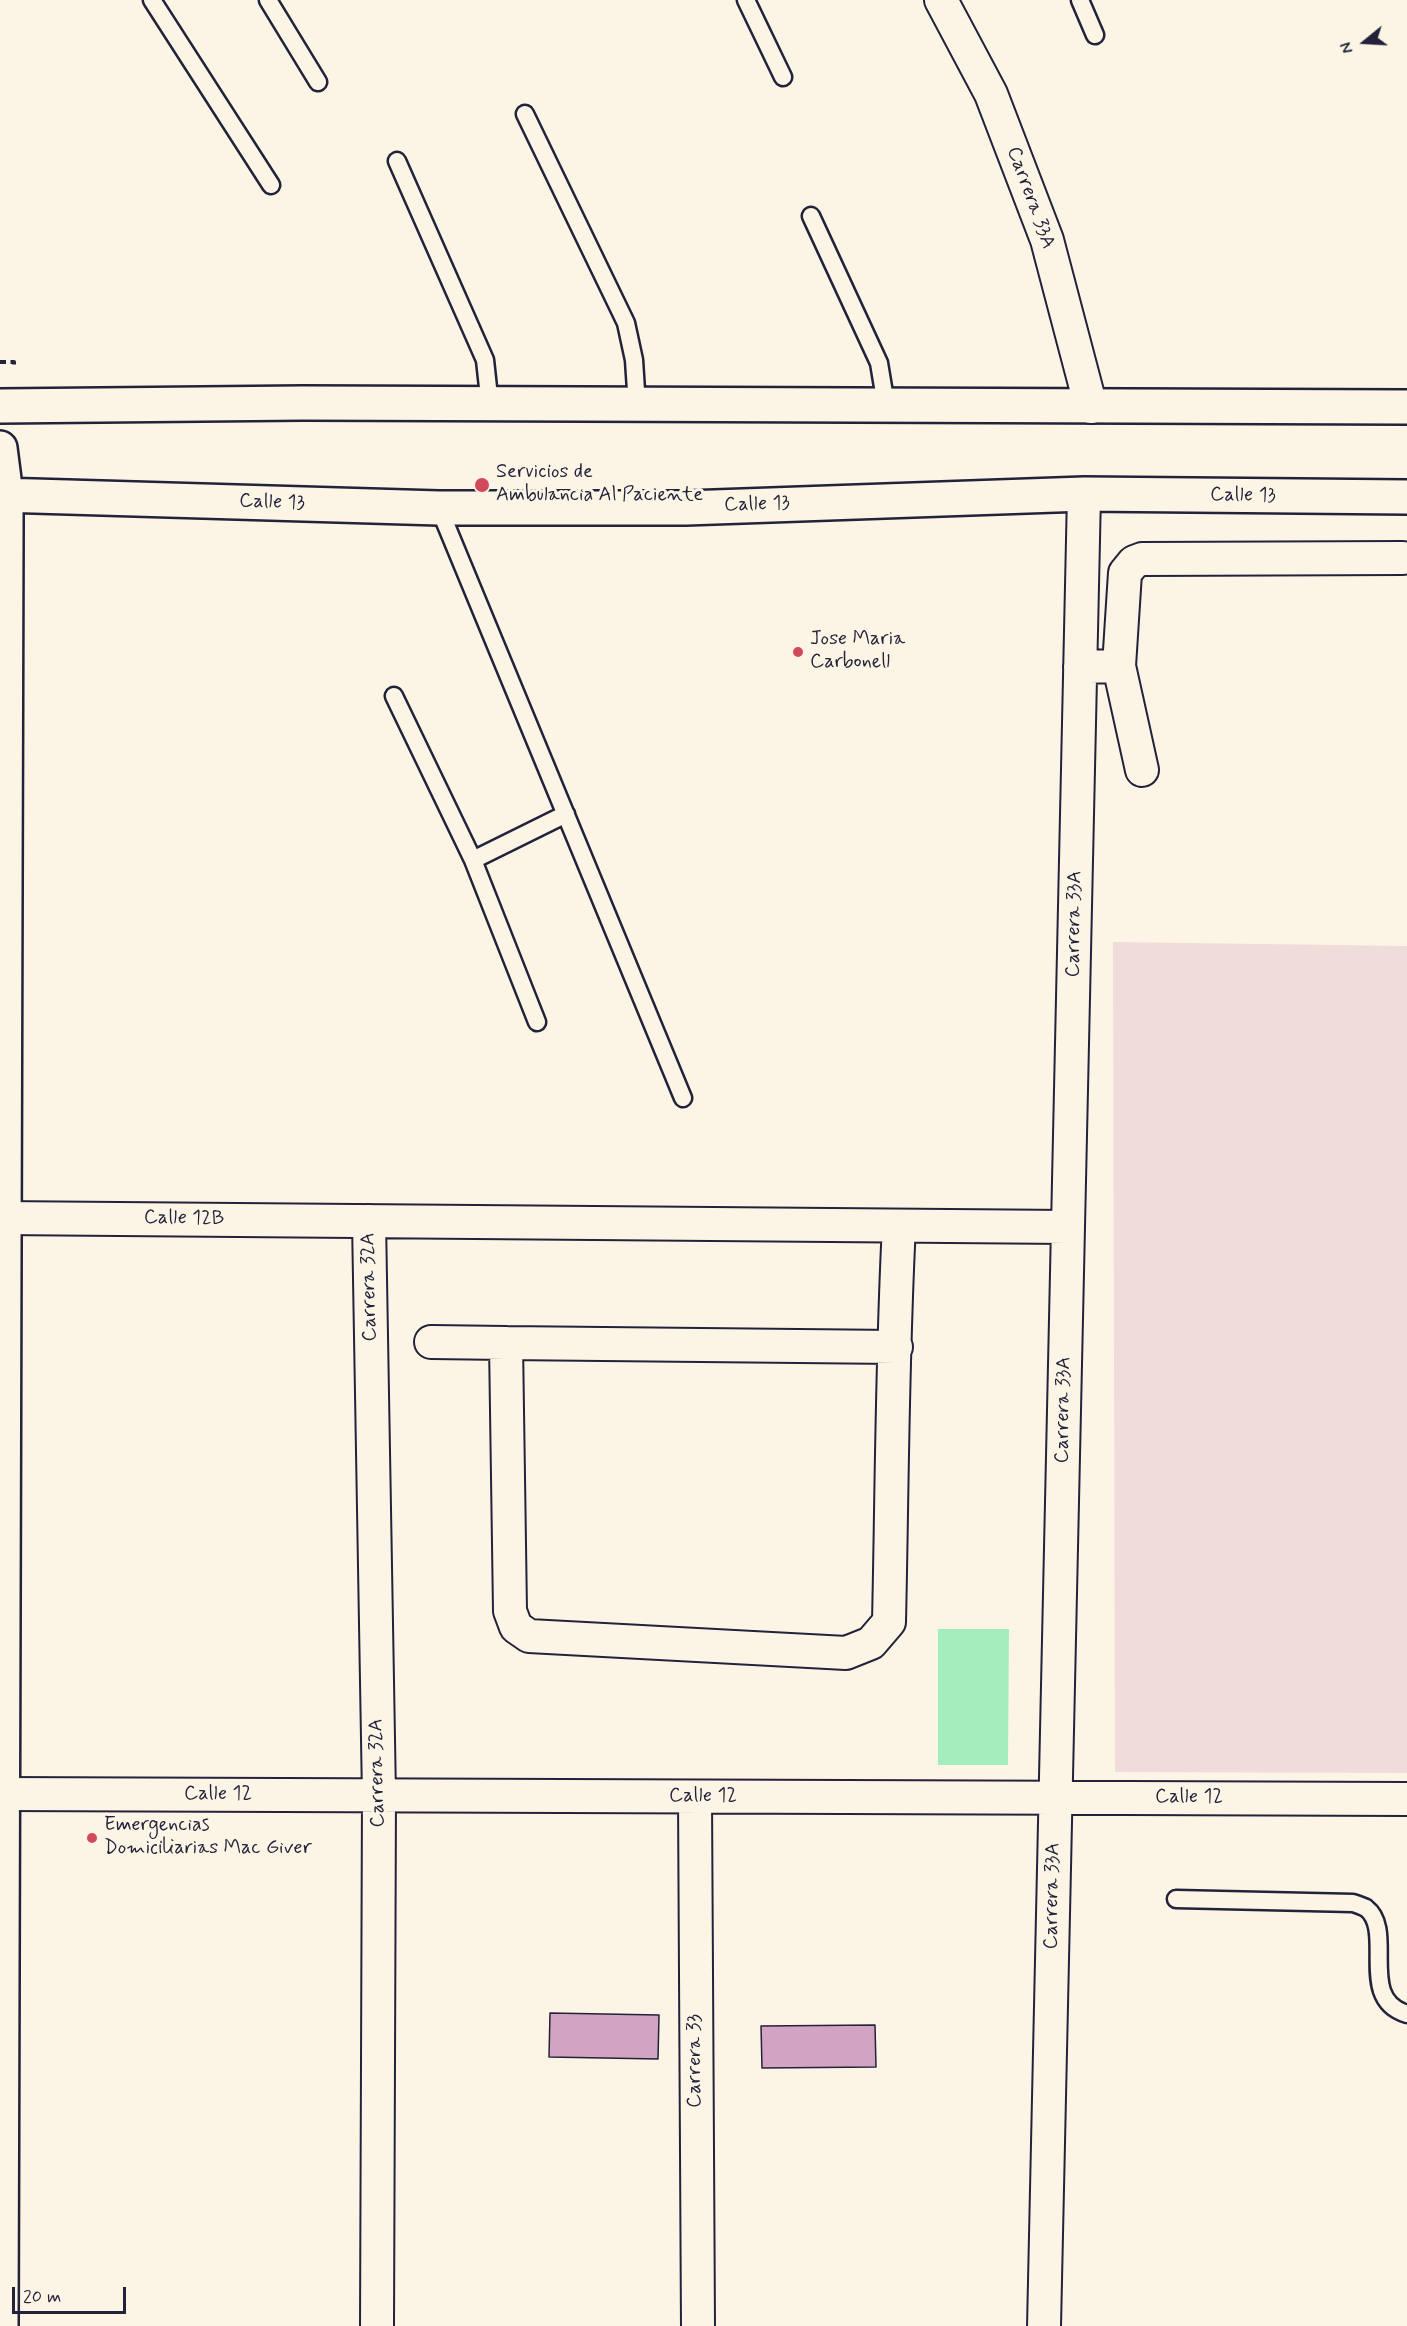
<!DOCTYPE html>
<style>
body{margin:0}
#map{position:relative;width:1407px;height:2326px;overflow:hidden;background:#fcf5e5;font-family:Mynerve,sans-serif}
canvas{display:block}
.north{position:absolute;left:1335px;top:12px;width:60px;height:60px;-webkit-text-stroke:4px #fcf5e5;paint-order:stroke;rotate:252deg;font-size:16px;font-weight:700;line-height:24px;text-align:center;color:#22223b}
.north::after{content:'';display:block;margin:auto;width:21px;height:27px;background:#22223b;clip-path:polygon(50% 0,100% 100%,50% 72%,0 100%)}
.scale{position:absolute;left:12px;top:2287px;width:114px;height:27px;box-sizing:border-box;border:3px solid #22223b;border-top:0;padding-left:8px;font-size:18px;line-height:21px;white-space:nowrap;color:#22223b;-webkit-text-stroke:4px #fcf5e5;paint-order:stroke}
</style>
<div id="map">
<canvas width="1407" height="2326"></canvas>
<div class="north">N</div>
<div class="scale">20 m</div>
</div>
<script>
const context = document.querySelector('canvas').getContext('2d');
context.lineJoin = 'round';
function fill(path, color) { context.fillStyle = color; context.fill(path, 'evenodd'); }
function stroke(path, color, width, dash) { context.strokeStyle = color; context.lineWidth = width; context.lineCap = dash ? 'butt' : 'round'; context.setLineDash(dash || []); context.stroke(path); }
function label(font, color, halo, rows, align = 'center') {
  context.font = font + ' Mynerve,sans-serif'; context.lineWidth = 6; context.setLineDash([]); context.textBaseline = 'middle'; context.strokeStyle = halo; context.fillStyle = color; for (const [text, x, y, turn = 0] of rows) {
    context.save(); context.translate(x, y); context.rotate((+turn || 0) * Math.PI / 180); context.textAlign = isNaN(turn) ? turn : align; if (halo) context.strokeText(text, 0, 0); context.fillText(text, 0, 0); context.restore();
  }
}
fill(new Path2D(`
 M1113,942l294,4v827l-292,-1z`), '#efdcdb');
fill(new Path2D(`
 M938,1629h71l-1,136h-70z`), '#a4eebd');
const building = new Path2D(`
 M550,2013l109,2 -1,44 -109,-2z
 M875,2025l1,42 -114,1 -1,-42z`);
fill(building, '#d2a3c3');
stroke(building, '#22223b', 1.5);
const lane = new Path2D(`
 M152,0l119,185
 M268,0l50,82
 M746,0l37,77
 M1080,0l15,35
 M525,114l101,209 8,37 3,46
 M397,161l88,199 5,46
 M811,216l68,147 7,42
 M439,508l244,590
 M394,696l79,164 64,162
 M473,860l93,-46
 M1176,1899l177,4c3,1 9,3 13,5 30,23 -10,91 41,106`);
const street = new Path2D(`
 M941,0l50,94 56,146 44,167
 M1119,666l23,104
 M1080,667l39,-1 6,-93 9,-11 8,-3 261,-1
 M0,1218l1068,9
 M369,1221l10,575 -2,530
 M431,1342l75,1
 M896,1347l-390,-4 4,268 6,16 13,9 317,17 25,-10 18,-21c3,-132 3,-265 10,-396
 M0,1794l1407,5
 M695,1797l3,529
 M1044,2326l40,-1832`);
const secondary = new Path2D(`
 M0,406l303,-3 1104,4
 M0,448l6,47v31l-5,1800
 M0,495l439,13h247l398,-14 323,3`);
stroke(lane, '#22223b', 21);
stroke(street, '#22223b', 36);
stroke(secondary, '#22223b', 38);
stroke(new Path2D(`
 M0,362h14v7`), '#22223b', 4, [6, 4.5]);
stroke(lane, '#fcf5e5', 16);
stroke(street, '#fcf5e5', 32);
stroke(secondary, '#fcf5e5', 33);
for (const [x, y, r, color] of [
 [482,485,8,"#d1495b"],
 [798,652,6,"#d1495b"],
 [92,1838,6,"#d1495b"]
]) { const dot = new Path2D(); dot.arc(x, y, r, 0, 2 * Math.PI); context.fillStyle = color; context.fill(dot); stroke(dot, '#fcf5e5', 2); }
label('20px', '#22223b', '#fcf5e5', [
 ["Carrera 33A",1030,198,70],
 ["Calle 13",1243,496,1],
 ["Calle 13",272,503,2],
 ["Calle 13",757,505,-2],
 ["Carrera 33A",1075,924,-89],
 ["Calle 12B",184,1219,1],
 ["Carrera 32A",370,1287,-91],
 ["Carrera 33A",1064,1410,-89],
 ["Carrera 32A",378,1773,-91],
 ["Calle 12",218,1795],
 ["Calle 12",703,1797],
 ["Calle 12",1189,1798],
 ["Carrera 33A",1053,1896,-89],
 ["Carrera 33",696,2061,-90]
]);
label('20px', '#22223b', '#fcf5e5', [
 ["Servicios de",496,473],
 ["Ambulancia Al Paciente",496,496],
 ["Jose Maria",810,640],
 ["Carbonell",810,663],
 ["Emergencias",104,1826],
 ["Domiciliarias Mac Giver",104,1849]
], 'left');
</script>
